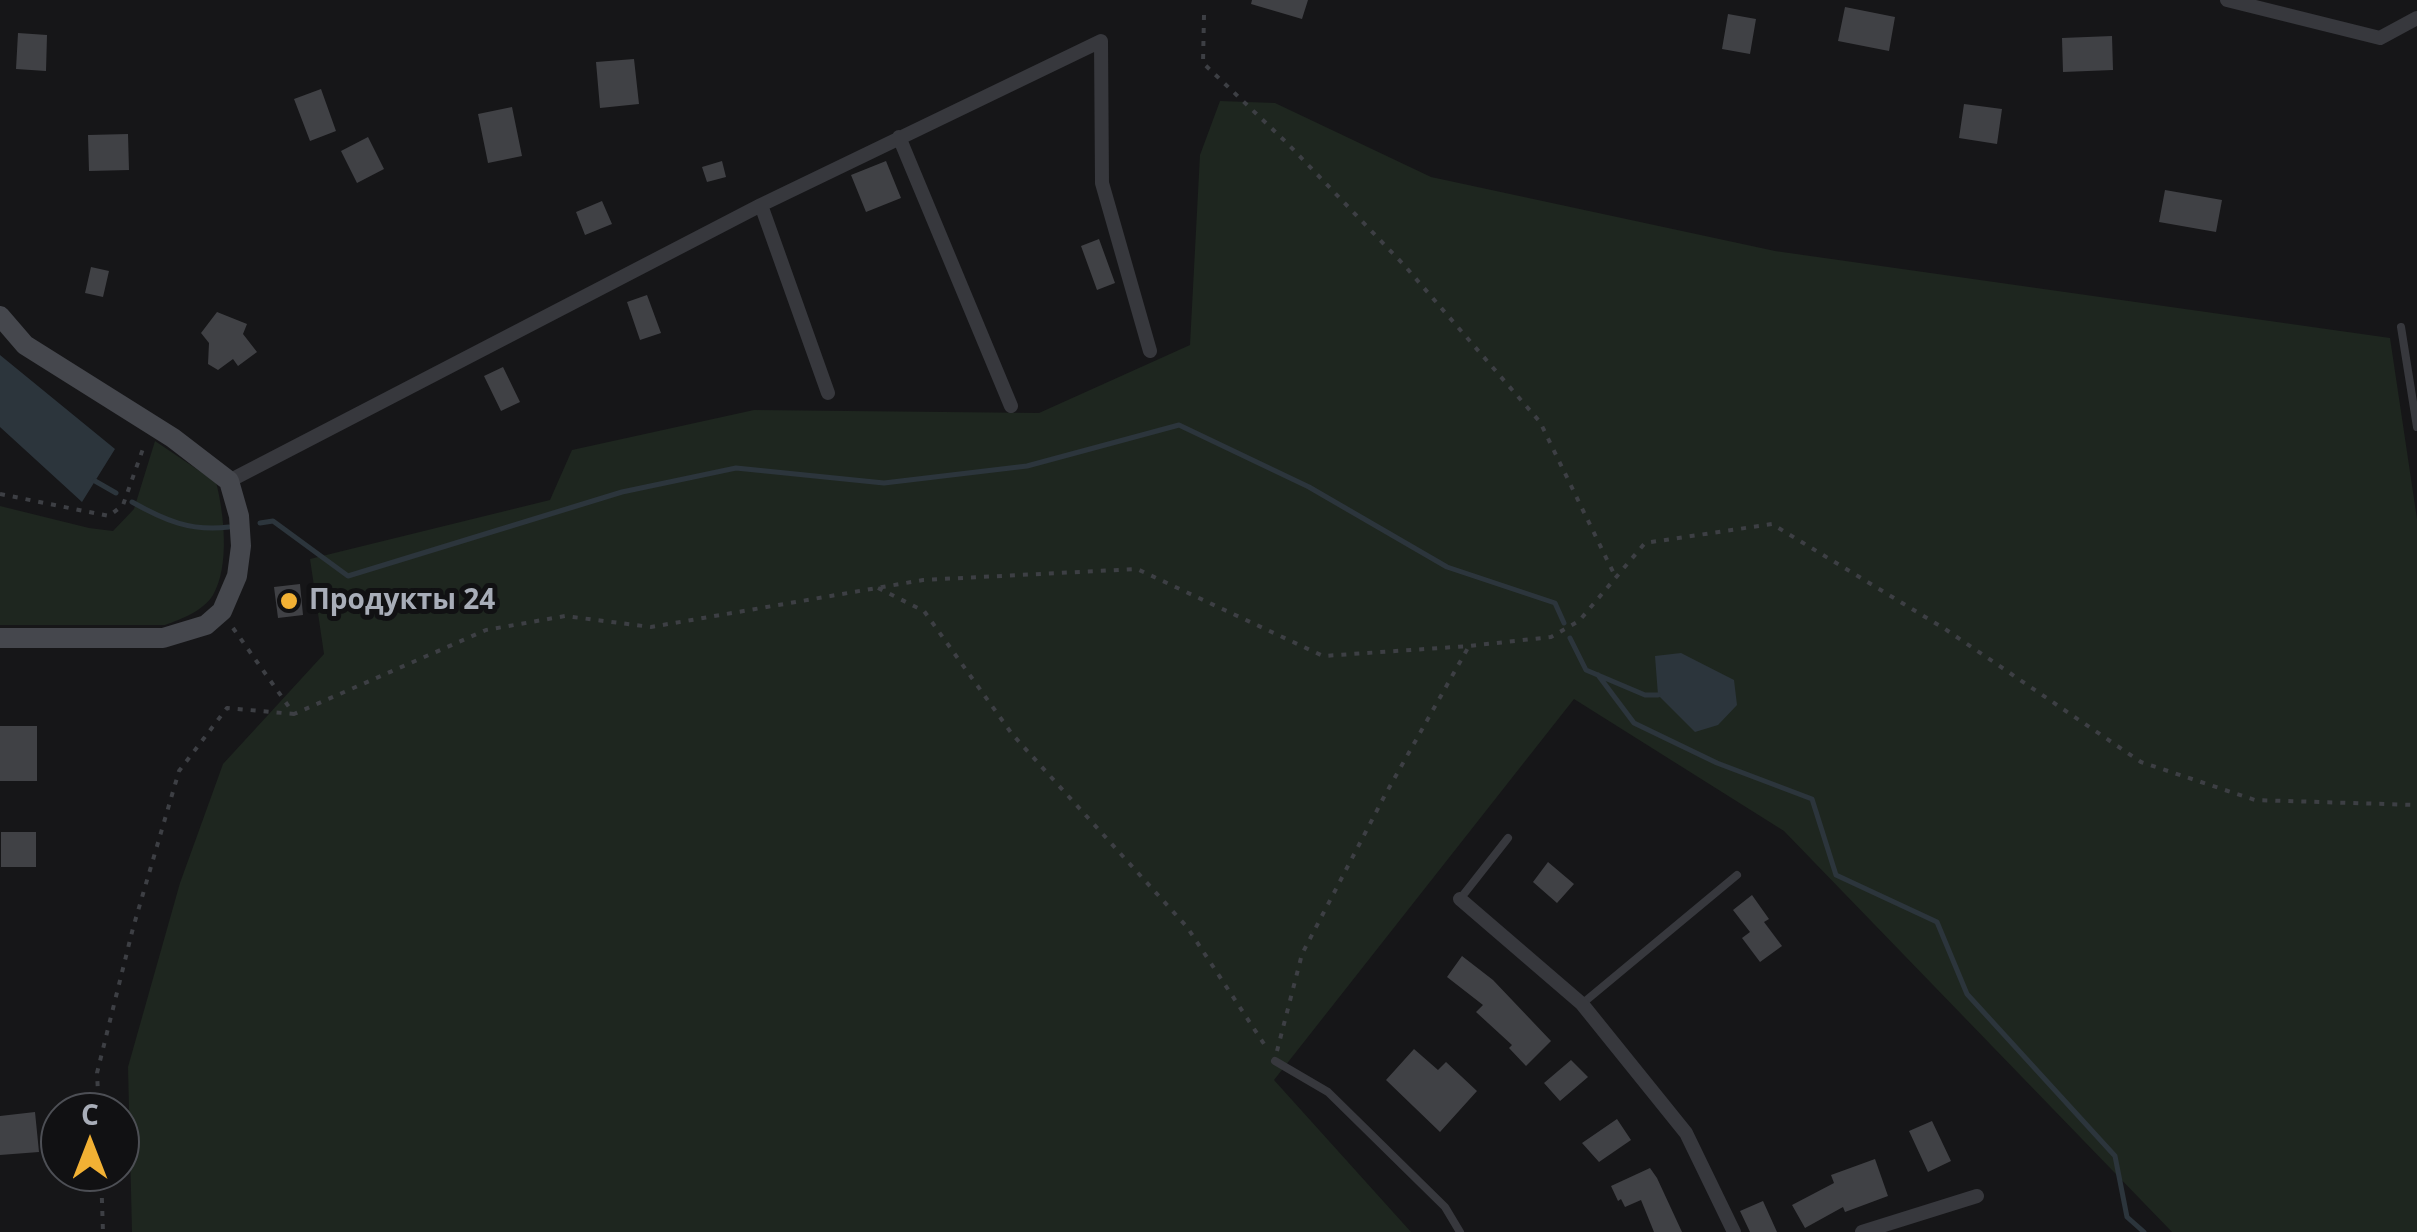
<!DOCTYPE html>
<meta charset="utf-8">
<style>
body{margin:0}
#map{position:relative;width:2417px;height:1232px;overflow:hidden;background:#161618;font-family:"Open Sans",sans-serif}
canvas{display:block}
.north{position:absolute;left:40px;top:1092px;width:100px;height:100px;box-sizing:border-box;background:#111113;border:2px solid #4d4f55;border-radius:50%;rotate:0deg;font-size:28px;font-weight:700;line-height:40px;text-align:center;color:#a8adb8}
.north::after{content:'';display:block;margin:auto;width:35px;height:45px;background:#f2b134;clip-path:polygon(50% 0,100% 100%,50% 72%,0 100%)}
</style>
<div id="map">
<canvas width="2417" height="1232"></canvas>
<div class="north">С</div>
</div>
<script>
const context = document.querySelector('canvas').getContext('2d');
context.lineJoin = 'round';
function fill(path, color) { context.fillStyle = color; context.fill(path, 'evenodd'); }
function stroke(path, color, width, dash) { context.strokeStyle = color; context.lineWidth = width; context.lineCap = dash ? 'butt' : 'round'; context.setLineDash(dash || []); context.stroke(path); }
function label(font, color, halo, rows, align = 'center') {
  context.font = font + ' "Open Sans",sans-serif'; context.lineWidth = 10; context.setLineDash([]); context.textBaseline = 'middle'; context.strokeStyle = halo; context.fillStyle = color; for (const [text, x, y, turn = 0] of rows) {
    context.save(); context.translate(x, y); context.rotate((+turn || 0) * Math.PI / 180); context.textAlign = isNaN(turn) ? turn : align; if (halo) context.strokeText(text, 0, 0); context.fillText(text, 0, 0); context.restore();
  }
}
fill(new Path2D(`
 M1220,101l55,2 156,74 344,74 615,87 27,181v713h-245l-388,-401 -210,-132 -300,381 137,152h-1279l-4,-165 52,-184 43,-119 101,-110 -14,-95 240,-59 22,-50 182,-40 285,3 151,-68 10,-190z
 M155,441l61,41c8,31 14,84 -3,113 -10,16 -31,24 -48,30h-165v-119l89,22 24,3 21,-22z`), '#1e261f');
fill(new Path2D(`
 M0,355l115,94 -33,53 -82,-75z
 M1681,653l53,27 3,25 -19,20 -23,7 -37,-37 -3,-39z`), '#2c353c');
stroke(new Path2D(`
 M95,481l21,12
 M132,502c32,18 59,30 97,25
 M260,523l13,-2 75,55 274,-84 114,-24 148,15 143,-17 152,-41 130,62 138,80 108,36 9,20
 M1570,638l16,32 59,25h13
 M1598,675l36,48 83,40 95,36 24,76 101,47 30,72 148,162 12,61 17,15`), '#2c353c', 5);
fill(new Path2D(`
 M1252,0h56l-6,19 -51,-15z
 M1845,7l50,10 -6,34 -51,-10z
 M1728,14l28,5 -6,35 -28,-5z
 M18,33l29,2 -1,36 -30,-2z
 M2112,36l1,34 -50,2 -1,-34z
 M634,59l5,45 -39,4 -4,-46z
 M321,89l15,42 -26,10 -16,-42z
 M1964,104l38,5 -5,35 -38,-6z
 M512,107l10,49 -34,7 -10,-49z
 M128,134l1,36 -40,1 -1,-36z
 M368,137l16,32 -27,14 -16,-32z
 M722,161l4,16 -19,5 -5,-15z
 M886,161l15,37 -35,14 -15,-37z
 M2165,190l57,10 -6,32 -57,-10z
 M602,201l10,23 -27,11 -9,-23z
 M1099,239l16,44 -18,7 -16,-44z
 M91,267l18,4 -6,26 -18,-4z
 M647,295l14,38 -21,7 -13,-38z
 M217,312l30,12 -4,10 14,18 -19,14 -5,-7 -15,11 -10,-6 1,-21 -8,-10z
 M503,367l17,35 -19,9 -17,-35z
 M300,584l3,31 -25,3 -4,-31z
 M0,726h37v55h-37z
 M1,832h35v35h-35z
 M1548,862l26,22 -17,19 -24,-21z
 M1752,895l17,24 -5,3 18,24 -22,16 -18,-24 8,-6 -17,-22z
 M1462,956l31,24 58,61 -25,25 -17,-18 3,-3 -36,-33 7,-7 -36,-28z
 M1414,1049l24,21 8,-8 31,29 -37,41 -54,-52z
 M1571,1060l17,17 -28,24 -16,-18z
 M35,1112l4,40 -39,3v-39z
 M1617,1119l14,21 -32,22 -17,-19z
 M1932,1121l19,40 -23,11 -19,-41z
 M1875,1159l13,37 -43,16 -2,-5 -38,21 -13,-23 42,-22 -3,-8z
 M1650,1168l7,10 25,54h-28l-13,-32 -16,7 -4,-8 -3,2 -7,-15z
 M1763,1201l14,31h-27l-10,-21z`), '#404145');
stroke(new Path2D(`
 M1204,15l-1,48 84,80 117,122 136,157 75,154
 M0,494l109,22 14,-11 22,-62
 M878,588l46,23 88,123 175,193 81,123
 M233,628l61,86 192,-84 79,-14 86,11 272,-47 214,-11 186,87 146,-10 82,-9 28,-16 66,-78 127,-19 173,105 196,133 114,38 162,5
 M1277,1051l25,-97 83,-159 84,-149
 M99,1112l-2,-39 36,-145 46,-157 48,-63 67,6
 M101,1172l2,60`), '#3d3f44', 4, [5, 8]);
stroke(new Path2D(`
 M2401,327l16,100
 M1460,899l48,-61
 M1583,1003l154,-128
 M1275,1061l53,31 117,115 15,25`), '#37383d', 8);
stroke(new Path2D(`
 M2227,0l153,38 37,-20
 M899,137l112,269
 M761,205l67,188
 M229,481l532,-276 340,-164 1,142 48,168
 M1460,899l122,105 104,129 48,99
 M1862,1232l115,-36`), '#37383d', 14);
stroke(new Path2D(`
 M0,316l25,29 148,93 56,43 10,35 2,30 -4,30 -15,35 -16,14 -43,13h-163`), '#45474d', 20);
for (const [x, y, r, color] of [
 [289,601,10,"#f2b134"]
]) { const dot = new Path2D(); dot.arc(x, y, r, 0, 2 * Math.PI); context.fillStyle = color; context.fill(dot); stroke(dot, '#111113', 4); }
label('bold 28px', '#a8adb8', '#111113', [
 ["Продукты 24",309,601]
], 'left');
</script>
